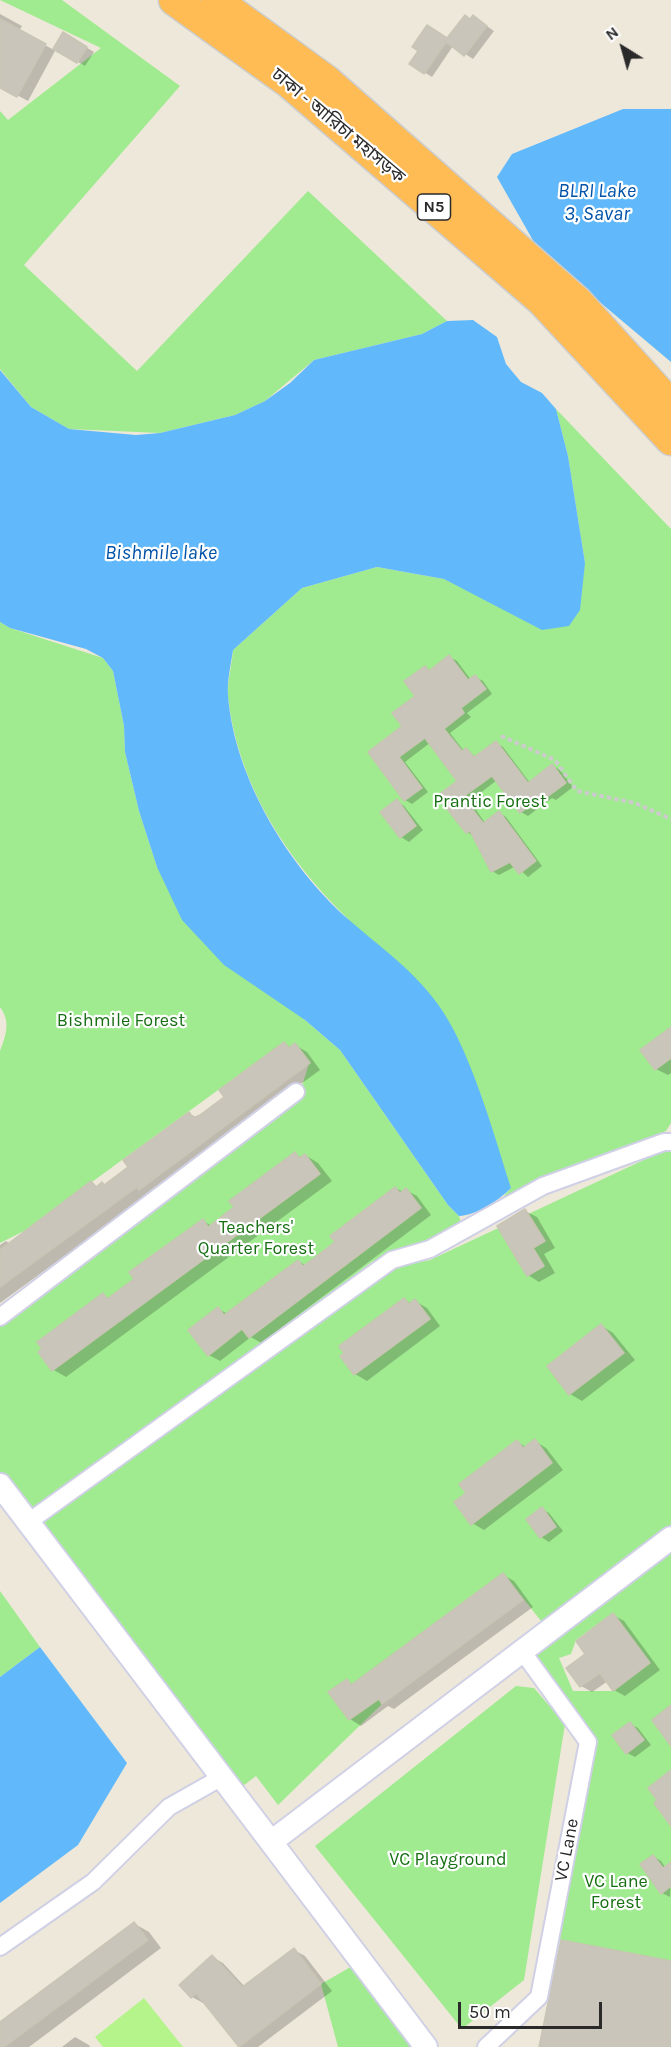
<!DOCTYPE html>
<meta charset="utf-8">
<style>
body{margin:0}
#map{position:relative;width:671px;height:2047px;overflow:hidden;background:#eee8da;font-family:Karla,sans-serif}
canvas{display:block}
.north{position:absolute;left:593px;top:18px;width:60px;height:60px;-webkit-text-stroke:4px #fff;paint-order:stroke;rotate:323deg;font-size:16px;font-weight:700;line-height:24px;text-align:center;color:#2a2a2a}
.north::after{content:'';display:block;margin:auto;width:21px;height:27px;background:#2a2a2a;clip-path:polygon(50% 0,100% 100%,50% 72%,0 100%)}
.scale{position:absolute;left:458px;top:2002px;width:144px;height:27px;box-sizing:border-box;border:3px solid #2a2a2a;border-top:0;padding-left:8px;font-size:18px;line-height:21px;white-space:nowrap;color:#2a2a2a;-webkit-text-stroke:4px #fff;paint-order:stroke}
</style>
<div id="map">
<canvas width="671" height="2047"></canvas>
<div class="north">N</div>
<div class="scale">50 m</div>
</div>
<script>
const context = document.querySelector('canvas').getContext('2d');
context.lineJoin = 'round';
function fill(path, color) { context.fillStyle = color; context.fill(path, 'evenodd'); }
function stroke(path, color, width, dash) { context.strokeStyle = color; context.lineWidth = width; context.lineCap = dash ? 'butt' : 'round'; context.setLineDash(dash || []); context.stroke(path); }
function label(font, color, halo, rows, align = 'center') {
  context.font = font + ' Karla,"Noto Sans Bengali",sans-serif'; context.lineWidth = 4.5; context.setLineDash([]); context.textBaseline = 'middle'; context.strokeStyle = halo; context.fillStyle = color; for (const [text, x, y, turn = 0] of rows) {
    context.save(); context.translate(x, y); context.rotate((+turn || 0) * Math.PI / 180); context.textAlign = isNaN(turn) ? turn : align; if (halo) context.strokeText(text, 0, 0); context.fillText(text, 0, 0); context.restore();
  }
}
fill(new Path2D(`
 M0,0h62l118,86 -156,179 113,106 171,-180 139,130 -25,13 -108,26 -49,41 -30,14 -75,18 -91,-4 -38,-22 -31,-38v-258l8,9 93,-72z
 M556,409l115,120v498l-31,23 15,20 16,-12v65l-5,8 -163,66 8,-9 -163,-269c-62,-60 -111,-136 -120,-223 -1,-14 4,-31 5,-46l69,-62 75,-21 67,12 36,17 105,-33 -17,-107z
 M0,622l10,6 93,30 10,13 11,55 1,26 14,59 18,56 148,153 35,30 108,155 11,11 4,14 -71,30 -19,1 -345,259 -28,-39v-160l299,-225 10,-33 -14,-19 -6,4 -5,-6 -258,188 -26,13v-192c6,-16 11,-29 0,-44z
 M665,1150l6,1v376l-126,99 -42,-53 -140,104 19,27 -104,101 -22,-29 -17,13 -205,-263 27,-16 184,-148 130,-91 55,-11z
 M671,1546v159l-19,15 19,26v215l-120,-23 37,-196 -62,-84zM613,1613l36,50 -36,28h-40l-14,-33 12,-4 5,-14zM630,1722l14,18 -18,14 -13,-18z
 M0,1591l40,56 -40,30z
 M516,1686l18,2 31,36 -41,256 -62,49 -147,-183z
 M354,1965l69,82h-85l-17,-63z`), '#a0ea90');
fill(new Path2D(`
 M144,1998l39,49h-80l-8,-10z`), '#b5f38b');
fill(new Path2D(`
 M623,109h48v253l-132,-111 -42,-74 15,-23z
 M473,320l24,17 9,27 15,18 21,11 14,16 12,47 17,107 -5,47 -11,16 -27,4 -98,-51 -67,-12 -75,21 -69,62c-2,14 -6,31 -5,45 6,82 60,171 120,224 32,28 64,50 89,84 33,44 57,132 74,185 -13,13 -34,27 -52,28l-11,-11 -108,-155 -35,-30 -81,-55 -42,-45 -25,-53 -18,-56 -14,-59 -1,-26 -11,-55 -10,-13 -17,-9 -76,-21 -10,-6v-252l31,37 38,22 67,6 24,-2 75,-18 30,-14 25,-18 24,-23 108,-26 25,-13z
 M40,1647l87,116 -49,82 -78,58v-226z`), '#61b9fb');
fill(new Path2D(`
 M0,14l22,12 -3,5 35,19 10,-16 30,18 -9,14 -29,-17 -28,52 -28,-15z
 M481,22l13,9 -21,28 -20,-13 -21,31 -21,-13z
 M450,657l7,4 14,19 4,-3 8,4 9,13 -25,19 4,4 -21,16 14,18 3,-1 9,7 20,-14 7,4 27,36 23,-17 7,4 13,17 -17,13 -4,-2 -24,18 -7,-4 -24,-32 -27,21 15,22 14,-10 7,4 36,49 -14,11 -12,-11 -17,9 -7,-4 -17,-34 -8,-5 -8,-51 -28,-39 -26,20 23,30 -16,12 -7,-4 -35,-48 34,-26 13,-30 8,-29 6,4z
 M397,801l7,5 19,24 -14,12 -8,-5z
 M671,1029v44l-3,2 -12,-6z
 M284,1043l7,5 4,-3 12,7 13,18 -320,233v-58l6,-4 4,3 82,-61 6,4 7,-1 25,-19 59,-54 8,5 29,-21z
 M295,1154l7,4 3,-3 13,8 14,18 -266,196 -12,-7 -14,-18 63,-57 7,4 93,-78 9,5 24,-18z
 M396,1188l7,4 3,-2 11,6 14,19 -170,128 -10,-6 -31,24 -11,-6 9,-46 10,5 71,-53 7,5 31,-24z
 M525,1211l12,6 18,31 -11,6 11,19 -16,9 -11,-7z
 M404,1299l8,5 3,-3 12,7 13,18 -73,55 -12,-7 -13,-17z
 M602,1326l11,7 22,27 -53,41 -12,-7 -21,-28z
 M535,1441l11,7 17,22 -79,60 -12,-7 -4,-30 49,-51 9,5z
 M542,1509l7,4 14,18 -14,11 -8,-5z
 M503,1575l11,6 19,26 -139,102 -6,-3 -27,20 -11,-7 -3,-38 7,4z
 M613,1615l11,6 36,49 -35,26 -11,-6 -6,-9 -16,11 -11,-6 6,-32z
 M630,1724l8,4 13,17 -16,12 -8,-4z
 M653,1856l8,5 10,15 -1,21 -8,-4z
 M135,1924l14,8 12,16 -132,99h-29v-24z
 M294,1950l11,6 27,35 -74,56h-19l-34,-46 -2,2 -11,-6 20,-40 11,6 22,24z
 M75,2037l14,8 1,2h-28z`), '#0003');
const building = new Path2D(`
 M465,15l5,4 3,-4 14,11 -23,30 -18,-14 -22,32 -15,-10 9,-13 -6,-4 15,-22 20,13z
 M0,19l46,25 -29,53 -17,-9z
 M63,32l24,15 -10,16 -24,-14z
 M449,655l19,25 7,-5 11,14 -25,19 3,5 -20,16 18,22 4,-3 8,9 22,-16 32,42 24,-19 14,19 -19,14 -2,-3 -25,19 -28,-37 -29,21 20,26 16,-12 37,50 -17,13 -9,-12 -19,10 -21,-41 -4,2 -29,-37 20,-15 -32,-43 -26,19 23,31 -18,13 -36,-49 34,-26 -10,-13 23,-17 -11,-15 21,-15 4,5z
 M397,799l19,27 -16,12 -20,-26z
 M671,1027v31l-16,12 -15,-20z
 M284,1042l5,6 6,-5 15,20 -171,127 -2,-3 -137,100v-37l91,-69 5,6 6,-5 2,3 24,-18 -5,-7 66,-48 4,6 7,-3 24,-18 -5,-7z
 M295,1152l4,6 6,-4 15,20 -268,197 -14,-19 4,-3 -5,-7 66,-49 4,6 27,-20 -5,-7 74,-53 5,8 26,-20 -5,-6z
 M395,1187l5,6 6,-5 15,20 -172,130 -7,-9 -34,27 -20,-26 30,-23 6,8 74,-55 5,6 6,-4 26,-20 -5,-6z
 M525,1209l20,32 -12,7 11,18 -17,10 -30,-50z
 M404,1298l5,6 6,-5 15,20 -76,56 -14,-19 4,-3 -5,-7z
 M601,1324l23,29 -55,42 -22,-29z
 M535,1439l17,24 -81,62 -17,-23 12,-9 -7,-9 58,-44 6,8z
 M542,1507l14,20 -16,11 -14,-19z
 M503,1573l20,27 -141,104 -3,-5 -30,21 -21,-28 19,-13 4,6z
 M613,1613l37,50 -37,28 -13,-18 -20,14 -14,-19 19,-14 -9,-13z
 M671,1705v41l-19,-26z
 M630,1722l14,18 -18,14 -14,-19z
 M671,1770v56l-17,-23 3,-3 -9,-12z
 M653,1855l10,13 8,-6v24l-10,8 -21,-30z
 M134,1922l14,18 -144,107h-4v-25z
 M561,1940l110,21v86h-132z
 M294,1948l27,36 -82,63 -43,-54 -5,5 -12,-13 33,-30 30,32z`);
fill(building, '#c9c5ba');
stroke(building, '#c9c5b4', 1.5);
const street = new Path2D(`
 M0,1317l296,-225
 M27,1523l365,-263 38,-11 113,-63 121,-44h7
 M0,1947l93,-65 76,-75 53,-30
 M486,2047l53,-50 49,-255 -66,-91`);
const secondary = new Path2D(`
 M0,1485l271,357
 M426,2047l-155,-205 400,-304`);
const highway = new Path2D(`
 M174,0l114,82 254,219 129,139
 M216,0l110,80 252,222 93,103`);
stroke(street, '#cfd0e5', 20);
stroke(secondary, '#cfd0e5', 26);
stroke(highway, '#ccc', 33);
stroke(new Path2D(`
 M501,736l54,24 22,31 58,12 36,16`), '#ccc', 4, [4.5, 3]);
stroke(street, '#fff', 16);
stroke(secondary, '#fff', 22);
stroke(highway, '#ffbb54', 30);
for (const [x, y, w] of [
 [434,207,33]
]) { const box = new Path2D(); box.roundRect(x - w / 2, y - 13, w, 26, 4.5); context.fillStyle = '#fff'; context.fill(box); stroke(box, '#2a2a2a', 1.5); }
label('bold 16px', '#2a2a2a', null, [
 ["N5",434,207]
]);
label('18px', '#2a2a2a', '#fff', [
 ["ঢাকা - আরিচা মহাসড়ক",338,126,40],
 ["VC Lane",567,1850,-79]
]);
label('18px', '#166f12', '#fff', [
 ["Prantic Forest",490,802],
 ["Bishmile Forest",121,1021],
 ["Teachers'",256,1228],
 ["Quarter Forest",256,1249],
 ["VC Playground",448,1860],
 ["VC Lane",616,1882],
 ["Forest",616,1903]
]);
label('italic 20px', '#0052a8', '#fff', [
 ["BLRI Lake",597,191],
 ["3, Savar",597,214],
 ["Bishmile lake",161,553]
]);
</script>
